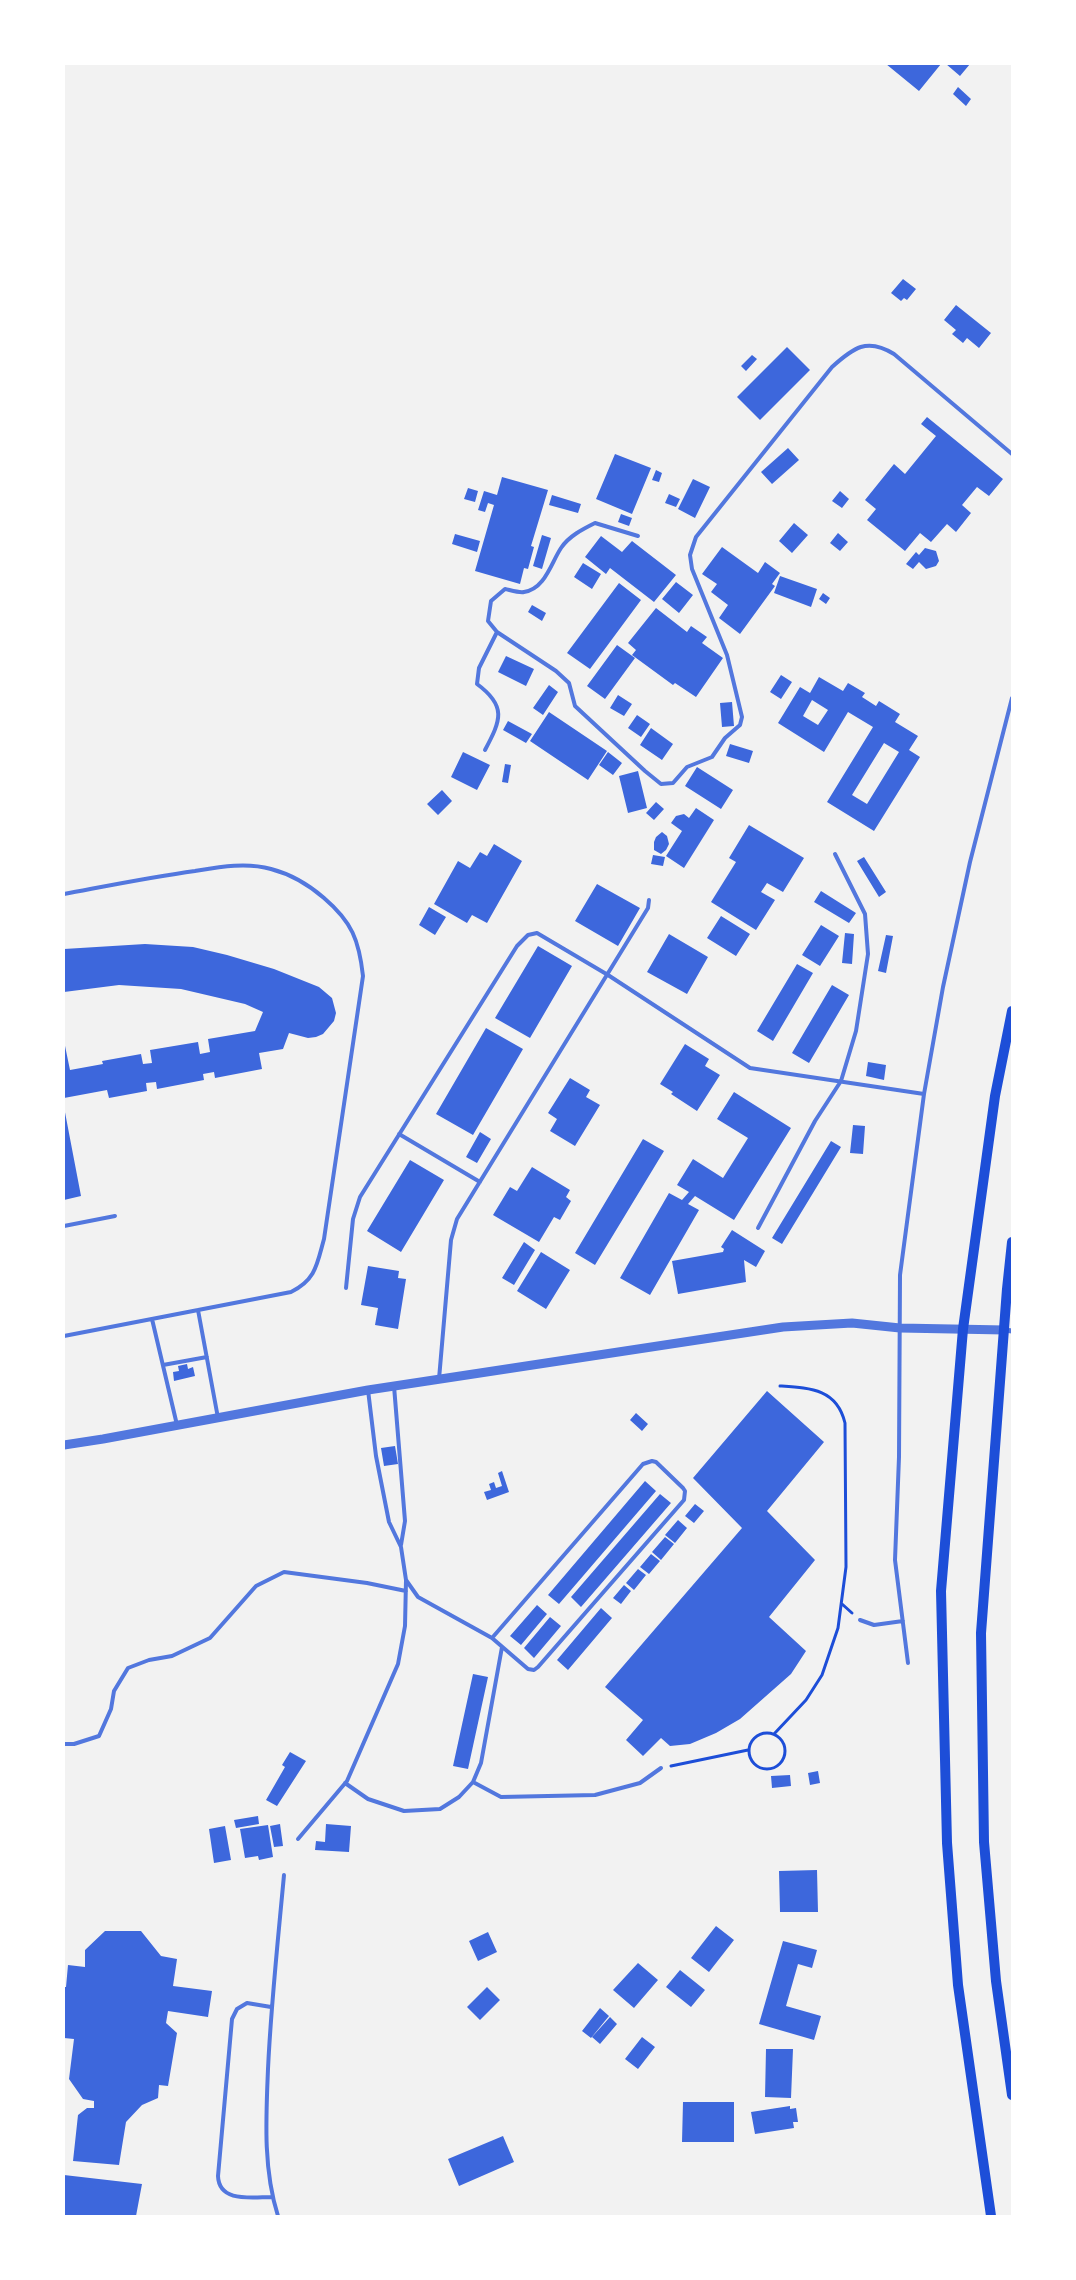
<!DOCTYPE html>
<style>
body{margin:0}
#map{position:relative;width:1076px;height:2280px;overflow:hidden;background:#f2f2f2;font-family:"Open Sans",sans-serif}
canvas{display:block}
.frame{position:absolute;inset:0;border:65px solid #fff;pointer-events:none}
</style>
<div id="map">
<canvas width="1076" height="2280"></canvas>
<div class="frame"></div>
</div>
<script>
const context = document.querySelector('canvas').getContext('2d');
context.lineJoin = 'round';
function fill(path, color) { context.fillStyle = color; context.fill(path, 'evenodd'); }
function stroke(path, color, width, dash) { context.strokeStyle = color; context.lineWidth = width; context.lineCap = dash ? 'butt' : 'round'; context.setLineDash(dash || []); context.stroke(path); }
fill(new Path2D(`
 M886,64h55l-22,27z
 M946,64h24l-10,12z
 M958,87l13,12 -5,7 -13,-12z
 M903,279l13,10 -9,11 -3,-2 -3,3 -10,-8z
 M956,305l35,28 -12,15 -12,-10 -4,5 -11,-9 4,-4 -12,-10z
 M787,347l23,23 -50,50 -23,-23z
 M752,355l5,4 -11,12 -5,-5z
 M927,417l76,62 -14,17 -12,-9 -15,18 9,8 -15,19 -9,-8 -16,18 -11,-9 -15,18 -38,-31 9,-11 -11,-9 29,-36 11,10 31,-38 -15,-12z
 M788,448l11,12 -27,24 -11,-12z
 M615,454l36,14 -19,46 -36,-15z
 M656,470l6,3 -3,9 -7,-2z
 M502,477l46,13 -17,56 3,1 -6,22 -4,-1 -4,16 -45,-13 19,-66 -6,-2 -3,9 -7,-2 6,-19 13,4z
 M693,479l17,8 -15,31 -17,-9z
 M468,488l10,3 -3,11 -11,-3z
 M840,491l9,8 -7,9 -10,-7z
 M669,494l11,5 -4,8 -11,-4z
 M552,495l29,9 -3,9 -29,-8z
 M621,514l11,4 -3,8 -11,-4z
 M794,523l14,12 -16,18 -13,-12z
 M838,533l10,9 -8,9 -10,-8z
 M455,534l25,7 -3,11 -25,-8z
 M542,535l9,3 -9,31 -9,-3z
 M601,536l21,16 10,-11 44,34 -22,27 -44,-34 -4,6 -21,-17z
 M722,547l36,26 7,-11 15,11 -8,11 3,2 -35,48 -21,-16 9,-13 -17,-13 6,-8 -15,-10z
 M925,548l11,3 3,10 -3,5 -10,3 -7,-7 -6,7 -7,-5 10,-12 3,3z
 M583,563l18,11 -9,15 -18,-12z
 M780,576l37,13 -6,18 -37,-14z
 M676,582l17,13 -14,18 -17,-14z
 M619,583l22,17 -51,69 -23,-16z
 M823,593l7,5 -4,6 -7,-5z
 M532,605l14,8 -4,8 -14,-9z
 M656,608l31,24 4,-6 16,11 -5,6 21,15 -27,39 -21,-14 -2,2 -41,-30 4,-5 -8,-7z
 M617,645l18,13 -30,41 -18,-13z
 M506,656l28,13 -8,17 -28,-14z
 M781,675l11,7 -11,17 -11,-7z
 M819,677l24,14 5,-8 17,10 -3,4 14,9 3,-5 21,13 -5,8 23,14 -9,14 11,7 -46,74 -47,-29 46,-75 -25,-15 -24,40 -46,-29 22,-36 10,6zM812,700l16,10 -10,15 -15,-9zM884,743l15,9 -32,52 -15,-9z
 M549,685l9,7 -15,23 -10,-7z
 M618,695l14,9 -8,12 -14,-8z
 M732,702l2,24 -12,1 -2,-24z
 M549,712l58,39 -19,29 -58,-39z
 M637,715l13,9 -9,13 -13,-9z
 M508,721l24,13 -6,9 -23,-13z
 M651,728l22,16 -11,16 -22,-15z
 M730,744l23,7 -4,12 -23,-7z
 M463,752l27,13 -13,25 -26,-13z
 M608,752l14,11 -9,12 -14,-10z
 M505,764l6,1 -3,18 -6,-1z
 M697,767l36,23 -12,19 -36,-23z
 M638,771l9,37 -19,5 -9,-37z
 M442,790l10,11 -14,14 -11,-11z
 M656,802l8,7 -10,11 -8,-7z
 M696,808l18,12 -30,48 -18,-12 16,-25 -11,-8 5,-7 8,-2 5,4z
 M749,825l55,33 -21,34 -16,-9 -6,9 14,8 -19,30 -45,-28 25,-40 -7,-4z
 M662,832l5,4 2,8 -3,6 -5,4 -7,-4v-8l2,-5z
 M494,844l28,17 -35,62 -15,-8 -5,8 -33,-19 24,-43 12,7 10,-16 7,4z
 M653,855l12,2 -2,9 -12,-2z
 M864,857l22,35 -7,5 -22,-36z
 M597,884l43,24 -22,38 -43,-25z
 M821,891l35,22 -7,10 -35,-21z
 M429,907l17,10 -11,18 -16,-10z
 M721,916l29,18 -14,22 -29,-18z
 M821,925l18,11 -19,30 -18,-11z
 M845,933l9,1 -2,30 -10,-1z
 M669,934l39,23 -21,37 -40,-22z
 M886,935l7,1 -7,37 -8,-2z
 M145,944l48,3 34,8 47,14 45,18 13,11 4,15 -2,8 -11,13 -7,3 -8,1 -19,-5 -6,16 -24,4 3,16 -47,9 -1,-6 -11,2 1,6 -47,9 -1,-7 -10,1 1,8 -38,7 -2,-8 -43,8v-57l6,29 33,-6 -1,-3 39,-7 2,10 9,-1 -2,-13 48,-8 2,12 10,-2 -2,-13 47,-8 8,-19 -18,-8 -64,-15 -62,-4 -55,7v-43z
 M538,946l34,20 -42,72 -35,-20z
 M797,964l16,9 -40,68 -16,-10z
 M832,985l17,10 -40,68 -17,-10z
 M486,1028l37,21 -50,86 -37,-21z
 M685,1044l24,15 -4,7 15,9 -23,36 -26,-17 2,-2 -13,-8z
 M868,1062l18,3 -2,15 -18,-4z
 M570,1078l20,12 -4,7 14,8 -25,41 -25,-15 7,-12 -9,-6z
 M734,1092l57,36 -57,92 -39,-24 -7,8 11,6 -49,85 -30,-17 49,-85 13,7 7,-8 -12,-7 16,-26 30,19 25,-40 -31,-19z
 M64,1107l17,89 -17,4z
 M853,1125l12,1 -2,28 -13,-1z
 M480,1132l11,7 -14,24 -11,-6z
 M643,1139l21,12 -69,114 -20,-12z
 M831,1141l10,6 -59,97 -10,-6z
 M410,1160l34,20 -43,72 -34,-21z
 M532,1167l38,23 -4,7 5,4 -11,19 -6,-3 -15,25 -46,-27 17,-28 7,4z
 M732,1230l33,21 -9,16 -12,-7 2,22 -68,12 -6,-33 51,-9 1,-3 -3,-2z
 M524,1242l11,8 -21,35 -12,-7z
 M541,1252l29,18 -24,39 -29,-18z
 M368,1266l31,5 -1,7 8,1 -8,50 -23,-4 3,-17 -17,-3z
 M187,1364l1,5 5,-2 2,9 -21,5 -1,-9 6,-1 -1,-5z
 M767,1391l57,51 -57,69 48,49 -46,57 37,34 -15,23 -51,45 -24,14 -26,11 -20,2 -9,-8 -18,18 -17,-16 17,-20 -38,-33 137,-159 -49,-50z
 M636,1413l12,11 -6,7 -12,-11z
 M395,1446l3,18 -14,2 -3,-18z
 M502,1471l7,21 -22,8 -3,-8 7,-2 -2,-6 5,-2 2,6 6,-2 -4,-13z
 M645,1481l11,10 -97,113 -11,-9z
 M660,1494l11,9 -90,104 -10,-10z
 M695,1504l9,7 -10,12 -9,-7z
 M678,1520l9,8 -12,15 -10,-8z
 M665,1537l9,7 -13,16 -9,-8z
 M651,1554l9,7 -11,13 -9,-7z
 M638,1569l8,6 -12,15 -8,-7z
 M624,1585l7,6 -10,13 -8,-6z
 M537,1605l10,9 -26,31 -11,-9z
 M601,1608l11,10 -44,52 -11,-10z
 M550,1617l11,9 -27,32 -10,-10z
 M473,1674l15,3 -20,92 -15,-3z
 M290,1752l16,9 -29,45 -11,-6 19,-33 -3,-2z
 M818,1771l2,12 -10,2 -2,-12z
 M790,1775l1,11 -19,2 -1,-12z
 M258,1816l1,8 -23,4 -2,-8z
 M280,1824l3,22 -9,1 -4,-21z
 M326,1824l25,2 -2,26 -34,-2 1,-9 9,1z
 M268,1825l5,32 -14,3 -1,-4 -13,2 -5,-29z
 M225,1826l6,34 -17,3 -5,-34z
 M817,1870l1,42h-38l-1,-41z
 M716,1926l18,14 -25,32 -18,-14z
 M105,1931h36l20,25 16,3 -4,27 39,5 -4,26 -40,-6 -2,12 11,10 -9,53 -9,-1 -1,13 -16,7 -16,17 -7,43 -46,-4 5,-46 9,-7h7v-7l-11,-2 -14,-20 5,-40 -10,-1v-51h2l2,-22 17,2v-17z
 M488,1932l9,20 -19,9 -9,-20z
 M783,1941l34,9 -5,18 -14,-4 -12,42 35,10 -7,24 -55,-16z
 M638,1963l20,17 -24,28 -21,-18z
 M680,1970l25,20 -14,17 -25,-20z
 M487,1987l13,13 -20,20 -13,-13z
 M600,2008l9,8 -18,22 -9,-7z
 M610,2017l7,7 -17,20 -8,-7z
 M642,2037l13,10 -17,22 -13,-10z
 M766,2049h27l-2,49 -26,-1z
 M683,2102h51v40h-52z
 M790,2106v3l6,-1 2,14h-5l1,6 -39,6 -4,-22z
 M503,2136l11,26 -55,24 -11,-27z
 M64,2175l78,9 -6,32h-72z`), '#3d67dc');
stroke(new Path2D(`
 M842,1604l10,9
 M749 1751a18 18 0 1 1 36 0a18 18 0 1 1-36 0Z
 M774,1734l32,-34 16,-25 16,-47 8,-61 -1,-144c-8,-34 -34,-35 -65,-37
 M671,1766l77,-16`), '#1d4ed8', 3);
stroke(new Path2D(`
 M638,536l-43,-13c-12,6 -26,13 -34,25 -10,15 -16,41 -37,44 -5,1 -14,-2 -19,-3l-14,12 -3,20 9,11 59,39 13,12 6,23 70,65 16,13 12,-1 14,-16 25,-10 13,-19 15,-13 2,-8 -15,-62 -35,-86 -2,-14 6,-18 136,-170c21,-19 35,-30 62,-13l118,100
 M485,750c16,-30 22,-44 -8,-66l2,-16 18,-36
 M64,894c43,-8 87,-17 131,-23 24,-4 51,-9 76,-2 19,5 38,16 53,29 28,24 35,42 39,78l-39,263c-7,25 -8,41 -33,53l-227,44
 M399,1134l81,48
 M64,1226l51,-10
 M758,1228l57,-107 26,-40 15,-50 12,-77 -3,-40 -30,-60
 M346,1288l7,-69 7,-22 157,-251 11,-11 9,-2 71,42 142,93 174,26
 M198,1310l20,108
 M152,1319l25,106
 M163,1365l44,-8
 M439,1379l12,-139 6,-21 191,-311 1,-8
 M394,1386l11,135 -4,24
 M406,1580l12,17 74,41 36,31 6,1 4,-3 146,-167 1,-9 -2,-3 -27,-26 -4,-1 -9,3 -151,174
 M860,1620l14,5 29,-4
 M908,1663l-13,-103 4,-103 1,-182 24,-181 19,-107 27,-125 42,-164
 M64,1744h10l25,-8 12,-27 3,-18 14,-23 21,-8 23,-4 38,-18 46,-52 28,-14 83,11 39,8
 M473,1782l28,15 94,-2 45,-12 21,-15
 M345,1783l23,16 36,12 36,-2 19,-12 14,-15 8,-19 21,-116
 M298,1839l49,-58 51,-117 7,-38 1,-46 -5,-33 -12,-25 -13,-66 -8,-66
 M271,2007l-24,-4 -10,6 -5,10 -14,157c1,27 34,21 54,21
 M278,2216c-15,-47 -12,-98 -10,-147 3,-65 10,-129 16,-194`), '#5277de', 4);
stroke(new Path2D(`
 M1005,1330l7,1`), '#5277de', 5);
stroke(new Path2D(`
 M64,1445l39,-6 265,-49 415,-63 69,-4 48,5 105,2`), '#5277de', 9);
stroke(new Path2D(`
 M1012,1242l-5,47 -26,344 3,209 12,139 16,114
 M991,2216l-33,-231 -11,-142 -6,-252 22,-262 32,-233 17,-85`), '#1d4ed8', 10);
</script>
